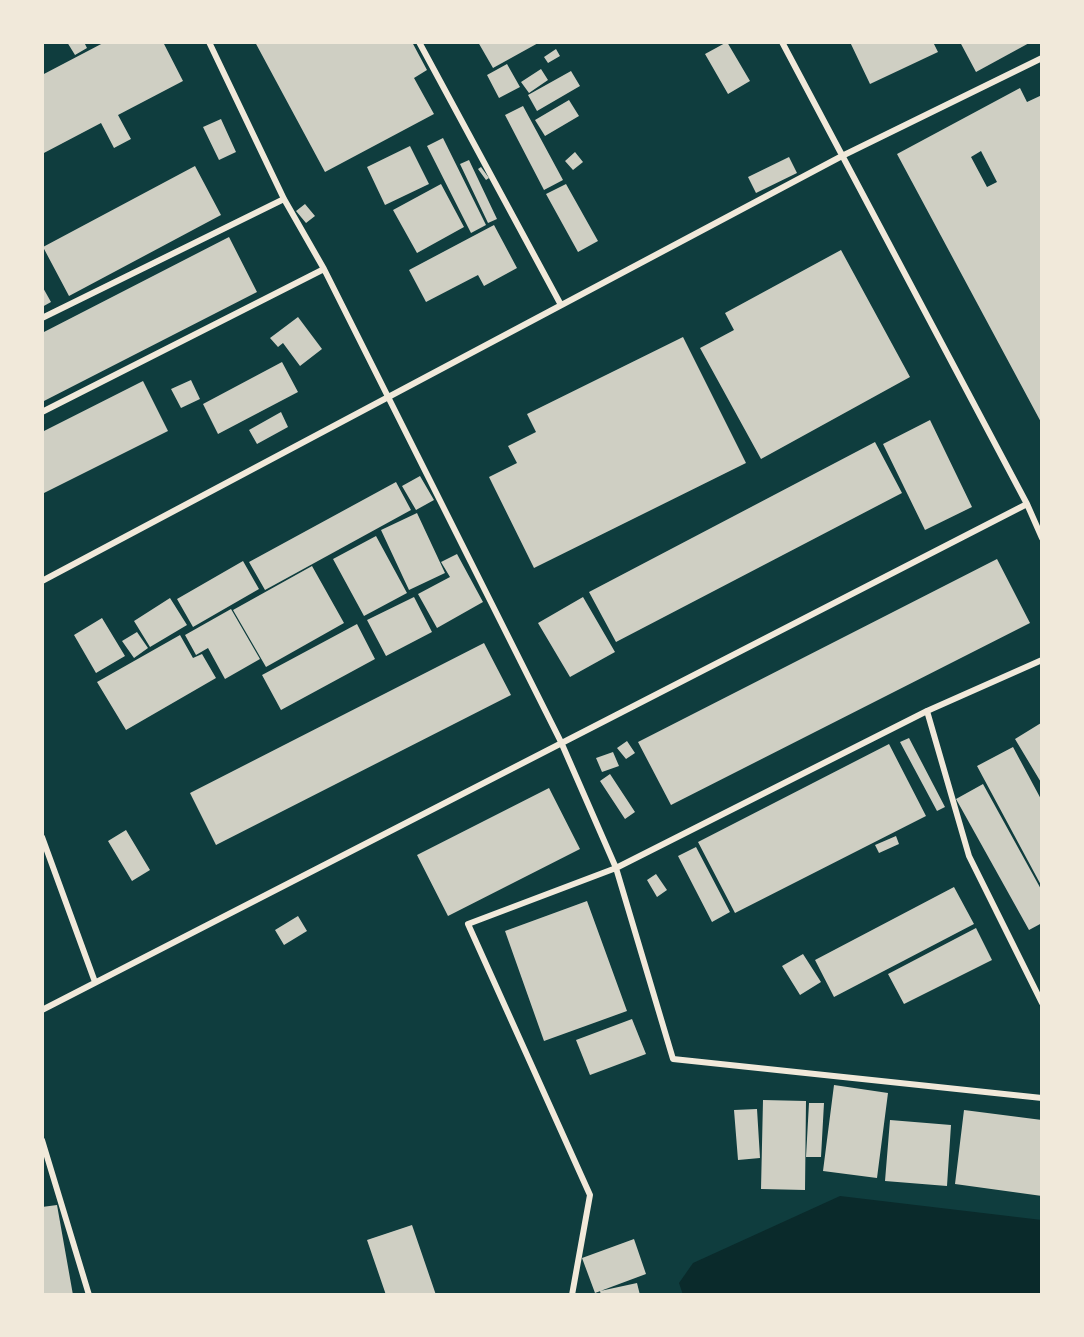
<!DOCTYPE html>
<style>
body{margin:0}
#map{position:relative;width:1084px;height:1337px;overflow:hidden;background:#0f3d3e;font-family:"Public Sans",sans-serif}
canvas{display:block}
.frame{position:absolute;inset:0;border:44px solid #f1e9da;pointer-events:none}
</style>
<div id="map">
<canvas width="1084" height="1337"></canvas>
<div class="frame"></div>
</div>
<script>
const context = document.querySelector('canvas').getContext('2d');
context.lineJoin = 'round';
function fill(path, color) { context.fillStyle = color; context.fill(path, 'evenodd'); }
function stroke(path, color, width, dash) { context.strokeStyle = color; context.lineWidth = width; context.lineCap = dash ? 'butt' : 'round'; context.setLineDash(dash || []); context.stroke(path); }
fill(new Path2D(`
 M840,1196l202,24v75h-359l-4,-12 14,-20z`), '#0a2a2b');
fill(new Path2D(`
 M67,42h17l3,6 -12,7z
 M105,42h58l20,39 -65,34 13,24 -17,9 -13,-25 -59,31v-79z
 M255,42h157l15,28 -13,8 20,36 -109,58z
 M478,42h62l-47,26z
 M727,42l23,39 -22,13 -23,-40z
 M850,42h83l5,10 -68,32z
 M960,42h71l-55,30z
 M556,49l4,7 -12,7 -4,-6z
 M507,64l13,23 -21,11 -12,-23z
 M541,69l7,11 -19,13 -8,-11z
 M571,71l9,15 -43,25 -9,-16z
 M1020,88l7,14 15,-7v329l-145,-270zM981,151l16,31 -10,5 -16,-30z
 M569,100l10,16 -34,20 -10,-16z
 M523,106l40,74 -19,10 -39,-75z
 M221,119l15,33 -17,8 -16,-33z
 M443,138l43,87 -15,8 -44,-87z
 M410,146l19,38 -44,21 -18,-38z
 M575,152l8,10 -10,8 -8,-9z
 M789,157l8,16 -41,20 -8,-16z
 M469,160l28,59 -9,4 -28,-59z
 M195,166l26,49 -152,81 -26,-49z
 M481,167l8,11 -3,2 -8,-11z
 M441,184l23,43 -47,26 -24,-43z
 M566,184l32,57 -20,11 -32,-58z
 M305,204l10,12 -9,7 -10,-12z
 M494,225l23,43 -33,18 -6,-11 -52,27 -17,-32z
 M229,237l28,55 -215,110v-69z
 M841,250l69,127 -149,82 -61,-111 34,-18 -9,-17z
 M42,286l9,16 -9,5z
 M298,317l24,32 -22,17 -17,-23 -5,4 -8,-9z
 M683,337l63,126 -212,105 -45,-91 28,-14 -9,-17 28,-14 -9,-18z
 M282,362l16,30 -80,42 -15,-30z
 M191,380l9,19 -19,9 -10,-19z
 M143,381l25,50 -126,63v-62z
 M281,412l7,15 -31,17 -8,-14z
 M930,420l42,87 -47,23 -42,-86z
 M875,442l27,51 -286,149 -27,-50z
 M420,476l14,24 -18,10 -14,-24z
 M396,482l15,28 -146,80 -16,-28z
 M417,513l28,60 -36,17 -28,-60z
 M376,536l31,57 -43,23 -31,-57z
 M457,554l26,48 -46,26 -19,-34 32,-17 -9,-15z
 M997,559l33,64 -359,182 -33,-63z
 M243,561l16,28 -66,38 -16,-28z
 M312,566l32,57 -78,44 -33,-57z
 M414,597l18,35 -46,24 -19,-36z
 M583,597l32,55 -45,25 -32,-54z
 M170,598l17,27 -37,22 -16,-26z
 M231,609l29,50 -35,20 -17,-31 -12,7 -11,-20z
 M102,618l23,38 -29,17 -22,-38z
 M357,624l18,35 -94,51 -19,-35z
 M137,632l11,16 -14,10 -12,-17z
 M180,635l13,23 9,-4 14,24 -90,52 -29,-48z
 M484,643l27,52 -295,150 -26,-52z
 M1041,723l1,3v58l-27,-45z
 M909,738l36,69 -8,4 -37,-69z
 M627,741l8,12 -9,6 -9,-11z
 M889,744l37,72 -191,97 -37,-71z
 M1013,747l29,54v86l-65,-121z
 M613,752l6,14 -17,6 -6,-14z
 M610,774l25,38 -10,7 -25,-38z
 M983,784l59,107v32l-13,7 -73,-131z
 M549,788l31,61 -132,67 -31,-61z
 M126,830l24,40 -18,11 -24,-40z
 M896,836l3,8 -20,9 -4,-8z
 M696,847l34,65 -18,10 -34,-66z
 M656,874l11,16 -10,7 -10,-17z
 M954,887l20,37 -140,73 -19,-37z
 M587,901l40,110 -83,30 -39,-110z
 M298,916l9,15 -23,14 -9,-15z
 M976,928l16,32 -88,44 -16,-30z
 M803,954l18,28 -21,13 -18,-29z
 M632,1019l14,35 -56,21 -14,-35z
 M834,1085l54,8 -11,85 -54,-7z
 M763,1100l43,1 -1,89 -44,-1z
 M809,1103h15l-3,54h-15z
 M757,1109l3,49 -22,2 -4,-50z
 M964,1110l78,10v76l-87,-12z
 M890,1120l61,5 -4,61 -62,-5z
 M57,1205l16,90h-31v-88z
 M412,1225l24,70h-50l-19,-55z
 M634,1239l12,35 -51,19 -13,-35z
 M637,1283l3,12h-39l-1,-4z`), '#cfcfc3');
stroke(new Path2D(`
 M209,42l75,157 40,70 237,473 55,126 57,191 369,39
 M419,42l142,263
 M782,42l245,462 15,34
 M42,318l242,-119
 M42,412l282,-143
 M42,581l800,-425 200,-98
 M927,711l42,145 73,147
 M42,837l53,145
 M42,1010l985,-506
 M42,1140l47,155
 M572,1295l18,-100 -122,-271 148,-56 311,-157 115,-51`), '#f1e9da', 6);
</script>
